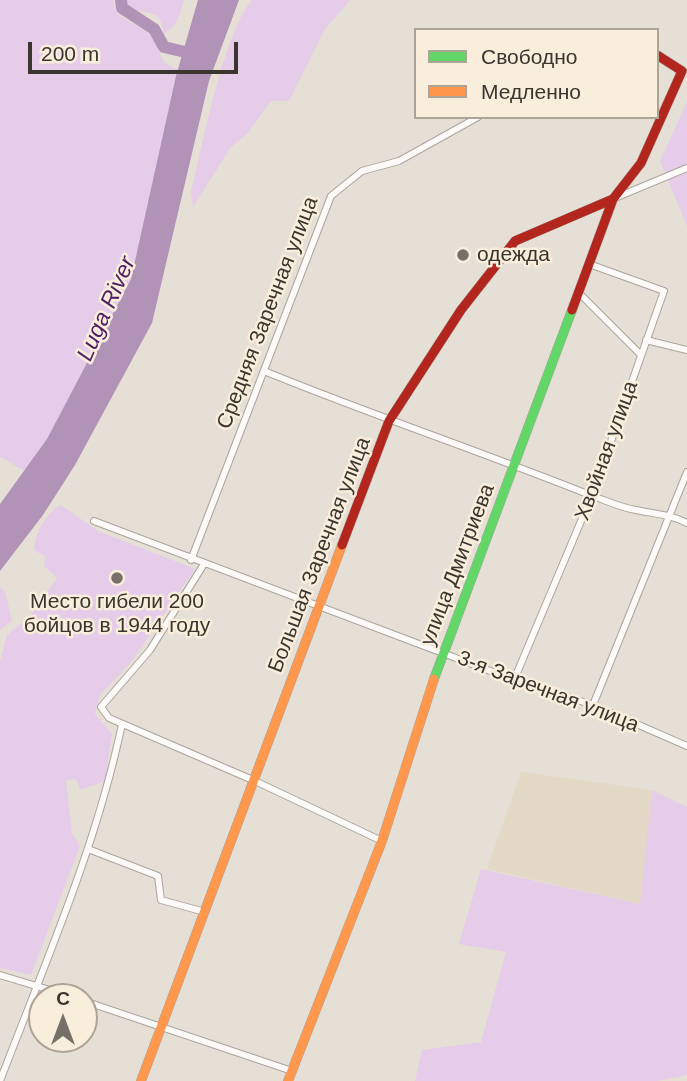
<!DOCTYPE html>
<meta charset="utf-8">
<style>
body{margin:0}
#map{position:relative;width:687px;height:1081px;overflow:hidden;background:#e6dfd5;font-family:Helvetica,sans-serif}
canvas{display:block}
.legend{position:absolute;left:414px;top:28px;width:245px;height:91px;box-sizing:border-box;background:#f9eddc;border:2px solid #ada397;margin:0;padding:9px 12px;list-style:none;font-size:21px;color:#3a352f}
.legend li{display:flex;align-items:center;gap:14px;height:35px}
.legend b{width:35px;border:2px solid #ada397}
.north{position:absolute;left:28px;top:983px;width:70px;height:70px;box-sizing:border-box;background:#f9eddc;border:2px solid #ada397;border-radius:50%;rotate:0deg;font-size:19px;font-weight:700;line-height:28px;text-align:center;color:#3a352f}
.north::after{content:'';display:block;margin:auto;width:24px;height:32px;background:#767069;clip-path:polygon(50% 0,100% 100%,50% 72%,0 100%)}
.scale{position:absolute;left:28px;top:42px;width:210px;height:32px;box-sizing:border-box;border:4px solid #3a352f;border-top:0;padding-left:9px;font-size:21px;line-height:24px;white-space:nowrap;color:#3a352f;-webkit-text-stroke:5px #f9eddc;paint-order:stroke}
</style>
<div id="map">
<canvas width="687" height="1081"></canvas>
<ul class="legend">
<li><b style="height:9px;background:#63d668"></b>Свободно</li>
<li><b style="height:9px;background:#ff974d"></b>Медленно</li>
</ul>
<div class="north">С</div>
<div class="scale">200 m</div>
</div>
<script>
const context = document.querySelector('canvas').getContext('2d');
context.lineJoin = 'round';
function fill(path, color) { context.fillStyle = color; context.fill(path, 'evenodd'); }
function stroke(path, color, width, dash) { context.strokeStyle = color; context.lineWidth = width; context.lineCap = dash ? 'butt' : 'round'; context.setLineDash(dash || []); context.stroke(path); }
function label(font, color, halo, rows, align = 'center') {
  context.font = font + ' Helvetica,sans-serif'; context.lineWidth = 5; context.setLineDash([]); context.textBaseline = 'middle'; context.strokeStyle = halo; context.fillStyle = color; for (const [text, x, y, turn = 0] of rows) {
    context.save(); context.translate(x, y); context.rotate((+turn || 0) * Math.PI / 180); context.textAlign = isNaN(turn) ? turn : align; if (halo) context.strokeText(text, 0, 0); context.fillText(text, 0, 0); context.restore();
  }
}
fill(new Path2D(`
 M521,772l131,18 -11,114 -154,-35z`), '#e4d8c6');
fill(new Path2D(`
 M0,0h113c4,24 25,21 38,37 13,14 4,24 27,33l-47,209 -84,160 -22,32 -25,-14z
 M126,0h58c-4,14 -7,27 -20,34 -5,-29 -16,-17 -35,-27z
 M252,0h98l-25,29 -36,72h-18l-24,33 -16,13 -38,60 -2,-15c12,-47 32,-158 61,-192z
 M687,102v124l-27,-65z
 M61,505l37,26 97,38 -63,92 -32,34 -5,19 17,20 -7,47 -25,9 -4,-11 -10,1 6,53 8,13 -49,129 -31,-7v-307l7,-26 23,-19 27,-38 -13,-12 1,-10 -11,-6c0,-16 13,-38 27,-45z
 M0,587l5,5 7,28 -12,10z
 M652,790l35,17v268l-30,6h-242l7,-31 59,-8 25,-90 -47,-8 22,-75 159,35z`), '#e5cce8');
fill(new Path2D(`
 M198,0h41l-30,81 -57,242 -77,142 -32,50 -43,56v-67l47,-65 84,-160 45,-203z`), '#b193b8');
stroke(new Path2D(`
 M121,0l1,8 32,21 10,18 34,8`), '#b193b8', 12);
const street = new Path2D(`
 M615,198l72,-30
 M579,293l62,62
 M646,340l41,10
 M264,371c108,44 218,81 326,124 15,5 31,13 46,15 19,4 33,4 51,13
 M94,521l420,159 79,25 94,41
 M191,560l140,-364 31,-25 37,-10 79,-44
 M204,564l-54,86 -49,57 8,11 146,63 127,60
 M514,680l78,-185 72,-204 -75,-27
 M593,705l94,-233
 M88,849l70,27 3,24 44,12
 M0,975l73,22
 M84,1001l208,70
 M0,1081c45,-118 96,-233 122,-357`);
const fast = new Path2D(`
 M434,679l138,-369`);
const slow = new Path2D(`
 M141,1081l201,-536
 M288,1081l94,-240 52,-162`);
const jam = new Path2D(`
 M572,310l41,-111 28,-36 41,-92 -25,-16
 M342,545l47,-124 72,-111 54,-69 98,-42`);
stroke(street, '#aaa49c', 8);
stroke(fast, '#aaa49c', 10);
stroke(slow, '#aaa49c', 10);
stroke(jam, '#aaa49c', 10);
stroke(street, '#fbfaf9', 6);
stroke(fast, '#63d668', 9);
stroke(slow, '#ff974d', 9);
stroke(jam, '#b3261e', 9);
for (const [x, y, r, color] of [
 [463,255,7,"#767069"],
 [117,578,7,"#767069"]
]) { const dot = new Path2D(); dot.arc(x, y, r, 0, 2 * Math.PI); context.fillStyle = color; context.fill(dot); stroke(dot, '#f9eddc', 2.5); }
label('21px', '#3a352f', '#f9eddc', [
 ["одежда",477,255],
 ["Место гибели 200",117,602,"center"],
 ["бойцов в 1944 году",117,626,"center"]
], 'left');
label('21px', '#3a352f', '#f9eddc', [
 ["Средняя Заречная улица",268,313,-69],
 ["Хвойная улица",607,451,-70],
 ["Большая Заречная улица",320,555,-69],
 ["улица Дмитриева",458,565,-69],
 ["3-я Заречная улица",548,692,21]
]);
label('italic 23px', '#511e65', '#f9eddc', [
 ["Luga River",107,309,-66]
]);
</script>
